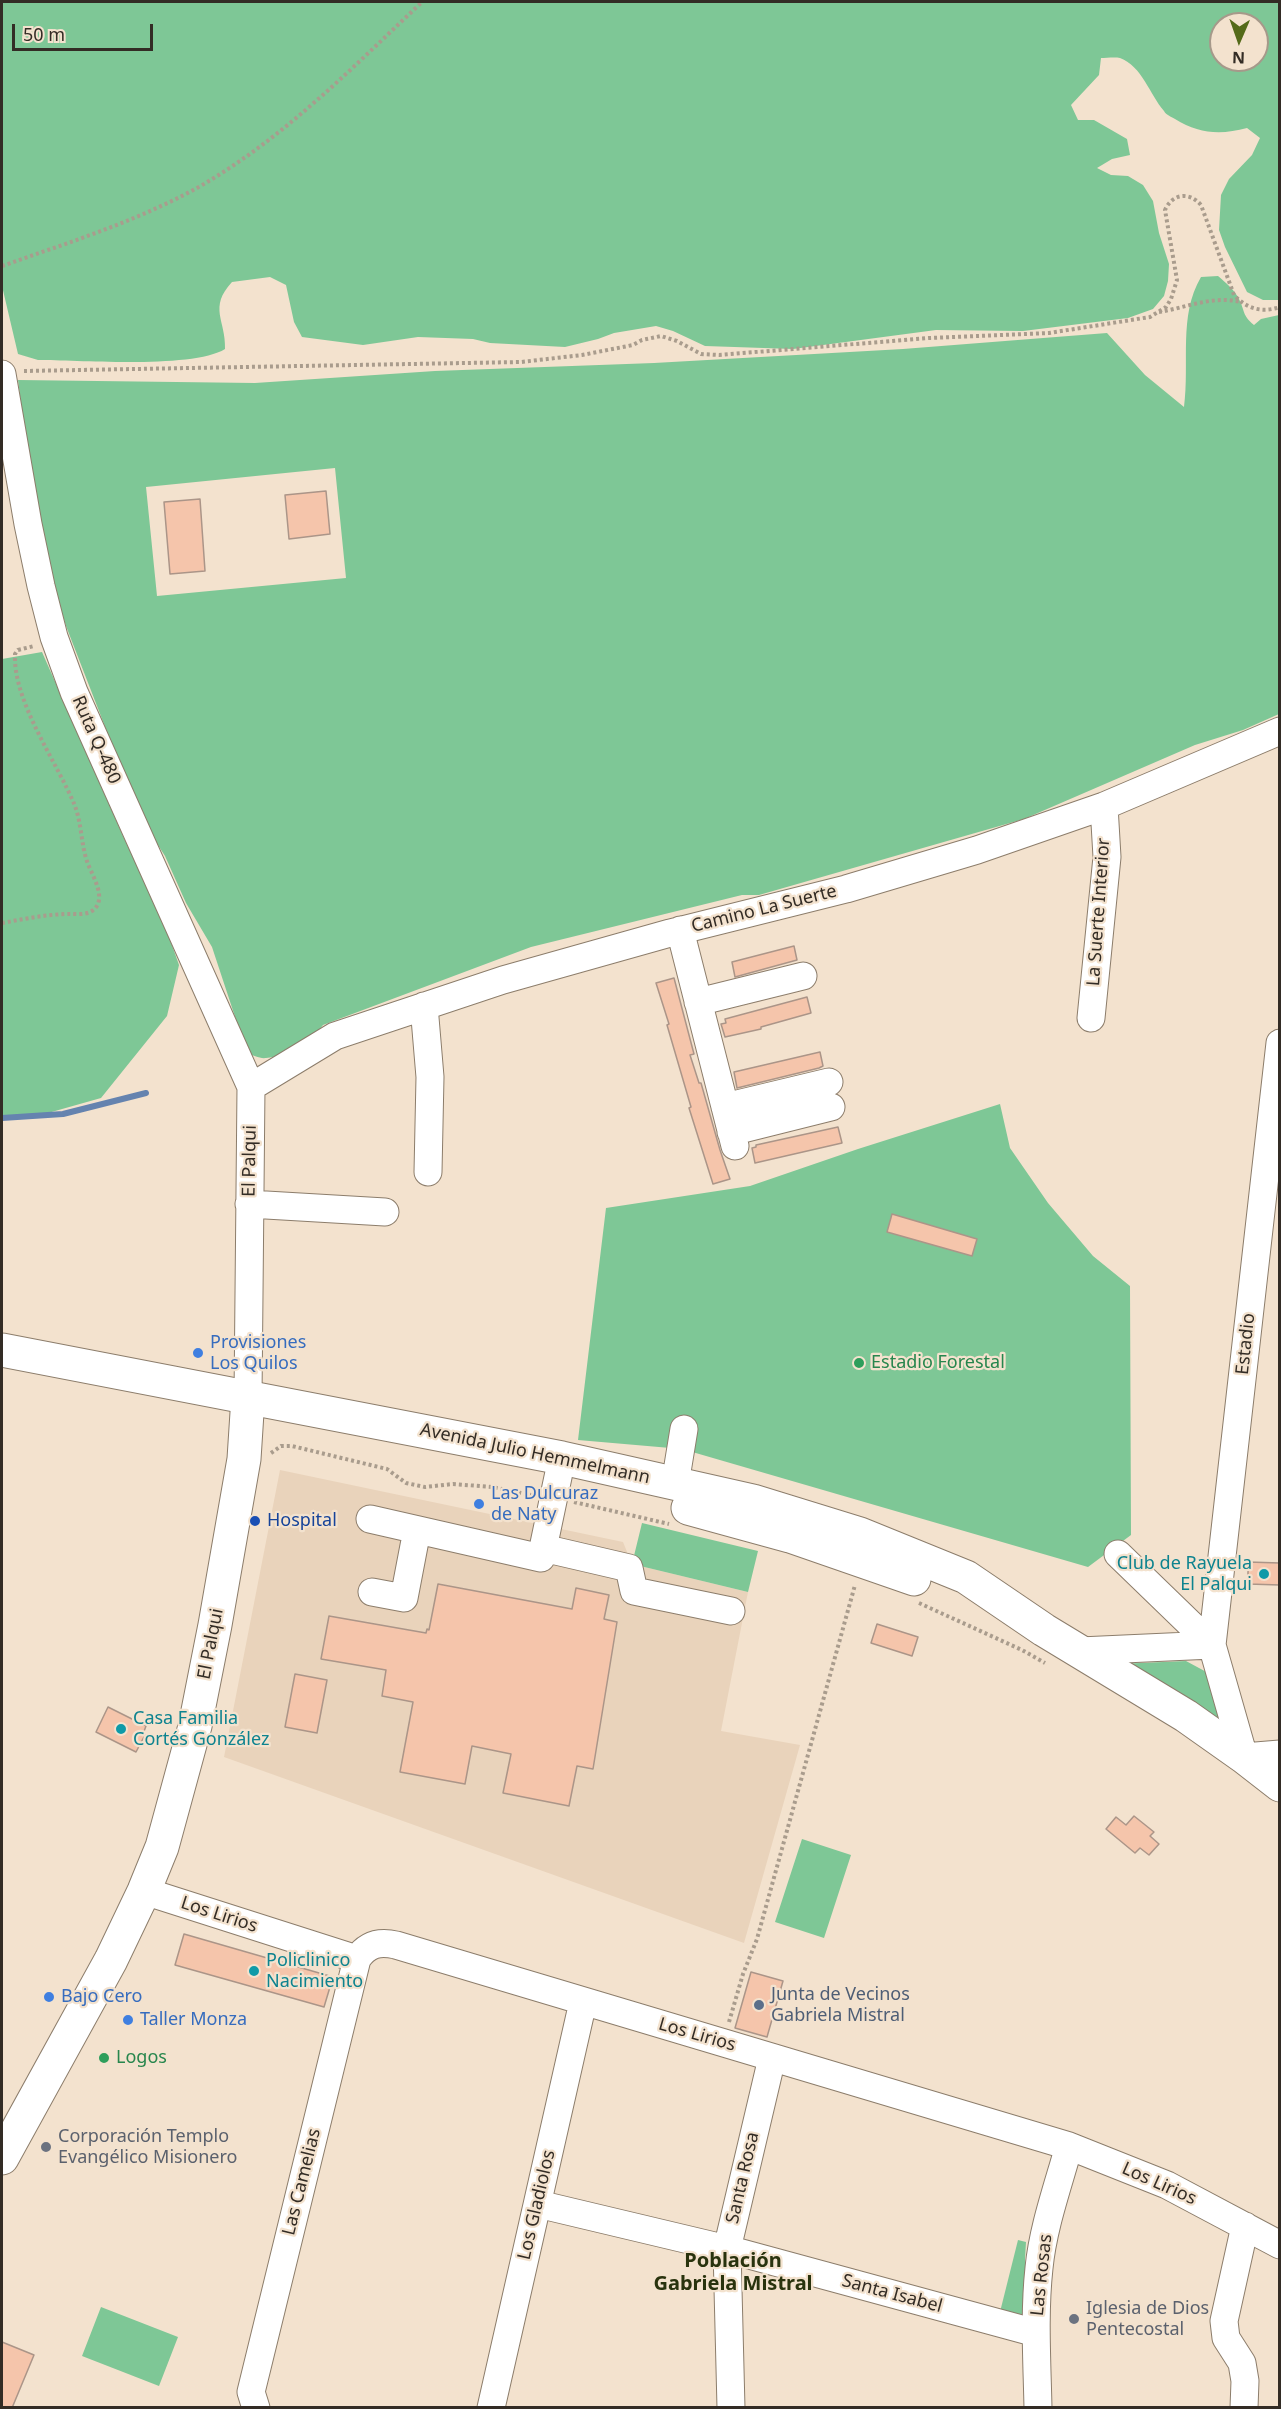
<!DOCTYPE html>
<meta charset="utf-8">
<style>
body{margin:0}
#map{position:relative;width:1281px;height:2409px;overflow:hidden;background:#f3e2ce;font-family:"Noto Sans",sans-serif}
canvas{display:block}
.frame{position:absolute;inset:0;border:3px solid #332c25;pointer-events:none}
.north{position:absolute;left:1209px;top:12px;width:60px;height:60px;box-sizing:border-box;background:#f3e2ce;border:2px solid #a6998a;border-radius:50%;rotate:182deg;font-size:16px;font-weight:700;line-height:24px;text-align:center;color:#332c25}
.north::after{content:'';display:block;margin:auto;width:21px;height:27px;background:#546a19;clip-path:polygon(50% 0,100% 100%,50% 72%,0 100%)}
.scale{position:absolute;left:12px;top:24px;width:141px;height:27px;box-sizing:border-box;border:3px solid #332c25;border-top:0;padding-left:8px;font-size:18px;line-height:21px;white-space:nowrap;color:#332c25;-webkit-text-stroke:4px #f3e2ce;paint-order:stroke}
</style>
<div id="map">
<canvas width="1281" height="2409"></canvas>
<div class="frame"></div>
<div class="north">N</div>
<div class="scale">50 m</div>
</div>
<script>
const context = document.querySelector('canvas').getContext('2d');
context.lineJoin = 'round';
function fill(path, color) { context.fillStyle = color; context.fill(path, 'evenodd'); }
function stroke(path, color, width, dash) { context.strokeStyle = color; context.lineWidth = width; context.lineCap = dash ? 'butt' : 'round'; context.setLineDash(dash || []); context.stroke(path); }
function label(font, color, halo, rows, align = 'center') {
  context.font = font + ' "Noto Sans",sans-serif'; context.lineWidth = 4.5; context.setLineDash([]); context.textBaseline = 'middle'; context.strokeStyle = halo; context.fillStyle = color; for (const [text, x, y, turn = 0] of rows) {
    context.save(); context.translate(x, y); context.rotate((+turn || 0) * Math.PI / 180); context.textAlign = isNaN(turn) ? turn : align; if (halo) context.strokeText(text, 0, 0); context.fillText(text, 0, 0); context.restore();
  }
}
fill(new Path2D(`
 M280,1470l343,72 9,22 116,28 -27,139 79,14 -56,198 -520,-186z`), '#e9d3bb');
fill(new Path2D(`
 M2,2h1277v298h-16l-16,-8 -22,-45 -6,-17 2,-35 8,-16 23,-24 8,-17 -13,-10c-26,7 -48,6 -72,-9 -3,-2 -9,-4 -11,-8 -14,-16 -22,-45 -44,-53 -5,-1 -14,0 -19,0l-2,17 -28,30 7,15h16l33,19 3,16 -18,4 -15,9 14,7 17,1 15,9 10,16 6,32 10,31 -1,17 -4,15 -11,13 -25,9 -105,13 -87,-1 -143,19 -88,-3 -32,-15 -17,-5 -42,7 -16,6 -33,8 -75,-4 -17,-4 -55,-2 -55,8 -61,-8 -8,-15 -8,-37 -16,-8 -38,5c-24,26 -6,38 -7,67 -32,20 -146,11 -187,11l-20,-6 -16,-68zM1221,24h36v36h-36z
 M1218,276c8,7 16,13 21,23 6,12 3,16 15,26l7,-6 18,-4v399l-36,16 -48,15 -171,74 -265,76h-17l-211,52 -208,78c-13,17 -35,31 -57,33 -6,1 -13,-3 -19,-5l-35,-106 -26,-44 -21,-47 -9,-14 -9,-7 -81,-209 -13,-42 -19,-78 -16,-126 237,3 180,-12 219,-8 249,-14 204,-16 38,42 39,32c6,-44 -6,-91 17,-130zM335,468l11,110 -189,18 -11,-109z
 M42,652l81,184 44,95 12,34 -12,51 -66,82 -53,15 -46,6v-460z
 M1000,1104l10,44 38,55 45,53 37,30 1,249 -43,32 -406,-118 -104,-9 28,-232 144,-22 108,-37z
 M642,1523l116,28 -10,41 -116,-28z
 M1186,1661l26,14 19,53 -114,-64z
 M802,1839l49,16 -27,83 -49,-16z
 M1018,2240l8,2 -1,17 2,50 -2,6 -7,3 -18,-6z
 M101,2307l77,30 -19,49 -77,-30z`), '#7ec796');
stroke(new Path2D(`
 M2,1118l61,-4 83,-21`), '#6583af', 6);
const building = new Path2D(`
 M326,491l4,43 -41,5 -4,-44z
 M200,499l5,72 -35,3 -6,-72z
 M794,946l3,14 -62,17 -3,-15z
 M674,978l20,76 -4,1 9,28h2l19,67 10,29 -17,5 -24,-76 2,-1 -24,-82 2,-1 -13,-41z
 M807,997l4,16 -50,14v2l-36,8 -4,-13 5,-1 -1,-4z
 M820,1052l3,14 -4,2 -82,20 -3,-16z
 M838,1127l4,16 -87,20 -3,-15 4,-1v-2z
 M892,1214l85,25 -5,17 -85,-24z
 M1248,1562l32,1v22l-32,-1z
 M438,1584l134,25 4,-21 33,7 -5,24 13,3 -24,147 -16,-3 -8,40 -66,-13 8,-39 -39,-8 -7,38 -65,-12 13,-70 -31,-6 4,-26 -65,-11 8,-43 97,17 1,-4 2,1z
 M877,1624l41,13 -6,19 -41,-13z
 M295,1674l32,6 -10,53 -32,-6z
 M108,1707l38,19 -3,8 2,1 -9,17 -40,-20z
 M1134,1816l20,16 -4,4 9,8 -10,11 -9,-7 -5,5 -29,-24 10,-12 10,8z
 M184,1934l149,43 -9,30 -149,-42z
 M751,1972l32,9 -16,56 -32,-9z
 M2,2342l32,13 -22,53h-10z`);
fill(building, '#f5c5ab');
stroke(building, '#ab9588', 1.5);
const minor = new Path2D(`
 M2,374l26,150 13,62 13,51 20,55 177,395 -3,310
 M680,930l55,216
 M698,1002l105,-26
 M424,1006l6,71 -2,95
 M1091,1018l16,-161 -3,-51
 M1280,1043l-68,602 32,112 36,-3
 M251,1087l84,-51 168,-56 167,-47 176,-44 131,-39 127,-44 176,-75
 M725,1107l104,-25
 M731,1132l100,-25
 M249,1204l136,8
 M675,1484l9,-55
 M370,1519l171,39 21,-100
 M543,1548l86,20 5,23 97,20
 M1118,1554l94,91
 M372,1592l32,6 13,-68
 M1080,1651l132,-6
 M144,1891l213,68
 M538,2204l189,45 309,84
 M256,2408l-5,-16 106,-433c10,-15 22,-18 39,-14l673,201 98,39 113,60
 M491,2408l92,-406
 M731,2408l-4,-159 45,-191
 M1038,2408c-1,-47 -4,-94 1,-140 4,-41 19,-82 30,-122
 M1244,2408l1,-27 -3,-18 -16,-25 -2,-17 21,-95`);
const major = new Path2D(`
 M2,2158l109,-198 33,-69 18,-44 33,-121 20,-101 29,-166 4,-62`);
const highway = new Path2D(`
 M2,1350l560,108 191,43 107,33 106,43 78,53 142,86 58,41 36,28
 M688,1508l102,28 124,43`);
stroke(minor, '#8c7d6b', 29);
stroke(major, '#8c7d6b', 35);
stroke(highway, '#8c7d6b', 35);
stroke(new Path2D(`
 M2,266c65,-23 133,-44 195,-78 86,-49 154,-119 225,-186
 M1159,312c26,-4 54,-17 81,-10
 M24,371l497,-9 61,-7 51,-10 9,-5 19,-4 16,5 24,13 18,1 210,-17 120,-5 101,-16 16,-10 5,-8 6,-19 -12,-70c7,-16 24,-19 36,-5l33,90c13,14 28,18 46,12
 M2,923c22,-4 45,-9 68,-9 6,0 16,1 22,-3 16,-11 1,-34 -4,-47 -7,-18 -6,-39 -13,-58 -18,-44 -62,-104 -60,-152l3,-4 16,-4
 M271,1453l10,-7h11l95,23 19,14 19,4 28,-3 39,3 39,8
 M574,1502l95,22
 M919,1603l103,47 23,13
 M729,2022l14,-48 14,-35 98,-354`), '#a99c8d', 4, [3, 3]);
stroke(minor, '#fff', 27);
stroke(major, '#fff', 33);
stroke(highway, '#fff', 33);
for (const [x, y, r, color] of [
 [198,1353,6,"#3f7fe0"],
 [859,1363,6,"#2e9e5b"],
 [479,1504,6,"#3f7fe0"],
 [255,1521,6,"#1a4fb4"],
 [1264,1574,6,"#0f9aa8"],
 [121,1729,6,"#0f9aa8"],
 [254,1971,6,"#0f9aa8"],
 [49,1997,6,"#3f7fe0"],
 [759,2005,6,"#5c6f8a"],
 [128,2020,6,"#3f7fe0"],
 [104,2058,6,"#2e9e5b"],
 [46,2147,6,"#6b7280"],
 [1074,2319,6,"#6b7280"]
]) { const dot = new Path2D(); dot.arc(x, y, r, 0, 2 * Math.PI); context.fillStyle = color; context.fill(dot); stroke(dot, '#f3e2ce', 2); }
label('18px', '#332c25', '#f3e2ce', [
 ["Ruta Q-480",96,740,66],
 ["Camino La Suerte",764,909,-14],
 ["La Suerte Interior",1099,912,-86],
 ["El Palqui",250,1161,-89],
 ["Estadio",1246,1344,-84],
 ["Avenida Julio Hemmelmann",535,1454,12],
 ["El Palqui",211,1644,-79],
 ["Los Lirios",219,1915,18],
 ["Los Lirios",697,2035,16],
 ["Santa Rosa",743,2178,-77],
 ["Las Camelias",302,2182,-76],
 ["Los Lirios",1159,2184,24],
 ["Los Gladiolos",537,2205,-77],
 ["Las Rosas",1042,2275,-84],
 ["Santa Isabel",892,2294,15]
]);
label('18px', '#366cbe', '#f3e2ce', [
 ["Provisiones",210,1343],
 ["Los Quilos",210,1364],
 ["Las Dulcuraz",491,1494],
 ["de Naty",491,1515],
 ["Bajo Cero",61,1997],
 ["Taller Monza",140,2020]
], 'left');
label('18px', '#27864d', '#f3e2ce', [
 ["Estadio Forestal",871,1363],
 ["Logos",116,2058]
], 'left');
label('18px', '#164399', '#f3e2ce', [
 ["Hospital",267,1521]
], 'left');
label('18px', '#0d838f', '#f3e2ce', [
 ["Club de Rayuela",1252,1564,"right"],
 ["El Palqui",1252,1585,"right"],
 ["Casa Familia",133,1719],
 ["Cortés González",133,1740],
 ["Policlinico",266,1961],
 ["Nacimiento",266,1982]
], 'left');
label('18px', '#4e5e75', '#f3e2ce', [
 ["Junta de Vecinos",771,1995],
 ["Gabriela Mistral",771,2016]
], 'left');
label('18px', '#5b616d', '#f3e2ce', [
 ["Corporación Templo",58,2137],
 ["Evangélico Misionero",58,2158],
 ["Iglesia de Dios",1086,2309],
 ["Pentecostal",1086,2330]
], 'left');
label('bold 20px', '#29330e', '#f3e2ce', [
 ["Población",733,2261],
 ["Gabriela Mistral",733,2284]
]);
</script>
